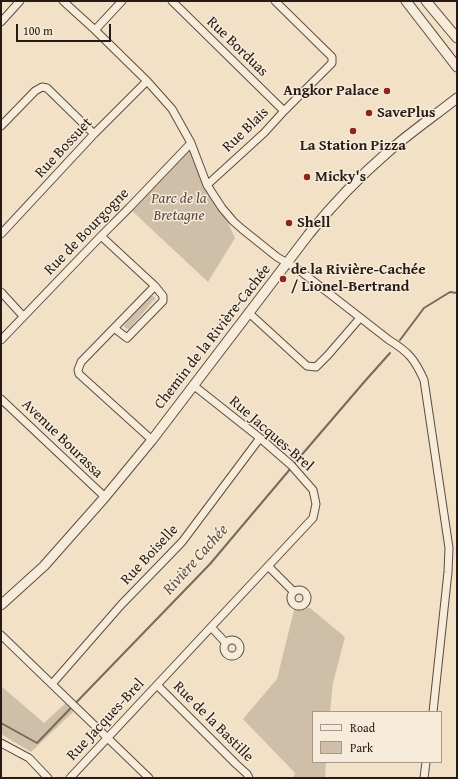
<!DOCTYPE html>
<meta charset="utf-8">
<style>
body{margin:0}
#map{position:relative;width:458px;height:779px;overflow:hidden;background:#f2e1c6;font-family:"Gentium Book Plus",serif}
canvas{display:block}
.frame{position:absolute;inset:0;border:2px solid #281a16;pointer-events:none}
.legend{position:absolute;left:312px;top:711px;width:130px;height:52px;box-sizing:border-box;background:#f7ecda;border:1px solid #a4988c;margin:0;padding:5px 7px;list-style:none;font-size:12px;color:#281a16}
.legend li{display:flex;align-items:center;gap:8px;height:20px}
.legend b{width:20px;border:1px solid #a4988c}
.scale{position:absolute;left:16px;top:24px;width:95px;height:18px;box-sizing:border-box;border:2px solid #281a16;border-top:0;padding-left:5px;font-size:12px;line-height:14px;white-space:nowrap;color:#281a16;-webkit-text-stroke:3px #f7ecda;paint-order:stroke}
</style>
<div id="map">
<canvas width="458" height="779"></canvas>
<div class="frame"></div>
<ul class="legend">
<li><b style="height:5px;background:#f7ecda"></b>Road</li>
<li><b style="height:11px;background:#d0bfa8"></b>Park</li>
</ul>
<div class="scale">100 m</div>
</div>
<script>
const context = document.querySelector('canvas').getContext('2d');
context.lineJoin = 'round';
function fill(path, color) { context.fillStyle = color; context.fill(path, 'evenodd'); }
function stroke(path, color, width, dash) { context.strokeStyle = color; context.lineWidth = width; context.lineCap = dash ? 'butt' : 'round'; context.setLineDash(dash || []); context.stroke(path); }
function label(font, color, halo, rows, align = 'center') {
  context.font = font + ' "Gentium Book Plus",serif'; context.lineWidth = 3; context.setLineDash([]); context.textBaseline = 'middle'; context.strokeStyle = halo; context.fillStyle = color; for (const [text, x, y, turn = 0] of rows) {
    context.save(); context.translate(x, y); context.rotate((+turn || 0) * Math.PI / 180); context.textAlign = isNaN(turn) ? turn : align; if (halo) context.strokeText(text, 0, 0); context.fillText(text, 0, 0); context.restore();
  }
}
fill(new Path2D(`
 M191,143l44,95 -27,44 -79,-74z
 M151,296h2l3,2 -1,1 -26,30 -4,-1 -1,-2 1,-2z
 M295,606l15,2 35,29 -12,46 -3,29h-17v50h13l-1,16h-32l2,-5 -52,-54 34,-40z
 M1,686l43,37 22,-20 8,8 -43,41 -30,-18z`), '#d0bfa8');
stroke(new Path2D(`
 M400,340l24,-32 26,-16 7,1
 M293,465l72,-84 25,-28
 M1,723l36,20 173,-179 81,-96`), '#78695c', 2);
const minor = new Path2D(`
 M63,1l32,29 52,51 25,28 19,34 16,42 15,23 11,13 9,8 35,28 22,13 90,70c20,12 26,20 35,40l25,168 -1,24 -15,140
 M172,1l112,110
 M1,22l19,-21
 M95,30l27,-29
 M1,126l34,-35 7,-4 5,1 47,46
 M207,185l57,-52 20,-22 48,-48v-6l-57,-56
 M1,234l93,-100 53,-53
 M101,236l54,50 8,10v5l-36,37 -13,-10
 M1,292l22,24
 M249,313l58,53 9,1 12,-12 32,-37
 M1,340l100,-104 28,-28 62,-65
 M1,399l104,98
 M152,440l-73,-66 -1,-4 3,-8 74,-76
 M268,566l26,26
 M291 598a8 8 0 1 1 16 0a8 8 0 1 1-16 0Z
 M211,627l15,16
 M1,635l148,143
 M224 648a8 8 0 1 1 16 0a8 8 0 1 1-16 0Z
 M52,684l69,-79 61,-63 78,-104
 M157,685l79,79 11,10 2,4
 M1,743l28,15 19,20
 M70,778l243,-260 3,-14 -3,-14 -22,-25 -31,-27 -67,-53
 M424,778l2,-16`);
const tertiary = new Path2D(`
 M406,1l51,66
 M426,1l31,37
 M1,605l43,-39 61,-69 47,-57 157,-206c24,-30 51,-58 80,-83 22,-19 45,-35 68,-53`);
stroke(minor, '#5a4c42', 9);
stroke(tertiary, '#5a4c42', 11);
stroke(minor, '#f7ecda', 7);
stroke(tertiary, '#f7ecda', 9);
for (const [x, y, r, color] of [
 [387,91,4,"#8f2418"],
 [369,113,4,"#8f2418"],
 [353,131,4,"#8f2418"],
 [307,177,4,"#8f2418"],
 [289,223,4,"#8f2418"],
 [283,279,4,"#8f2418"]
]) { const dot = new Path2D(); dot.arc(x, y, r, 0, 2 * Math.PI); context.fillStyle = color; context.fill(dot); stroke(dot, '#f7ecda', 1.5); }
label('15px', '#281a16', '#f7ecda', [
 ["Rue Borduas",237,47,44],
 ["Rue Blais",246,130,-44],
 ["Rue Bossuet",64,148,-47],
 ["Rue de Bourgogne",87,232,-46],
 ["Chemin de la Rivière-Cachée",213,337,-52],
 ["Rue Jacques-Brel",271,434,41],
 ["Avenue Bourassa",62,439,44],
 ["Rue Boiselle",150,555,-47],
 ["Rue Jacques-Brel",106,720,-47],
 ["Rue de la Bastille",213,722,45]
]);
label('bold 15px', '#281a16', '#f7ecda', [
 ["Angkor Palace",379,91,"right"],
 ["SavePlus",377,113],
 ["La Station Pizza",353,146,"center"],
 ["Micky's",315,177],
 ["Shell",297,223],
 ["de la Rivière-Cachée",291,270],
 ["/ Lionel-Bertrand",291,287]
], 'left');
label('italic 15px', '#5a4c42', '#f7ecda', [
 ["Parc de la",179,199],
 ["Bretagne",179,216]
]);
label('italic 16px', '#5d4e44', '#f7ecda', [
 ["Rivière Cachée",196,560,-48]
]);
</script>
